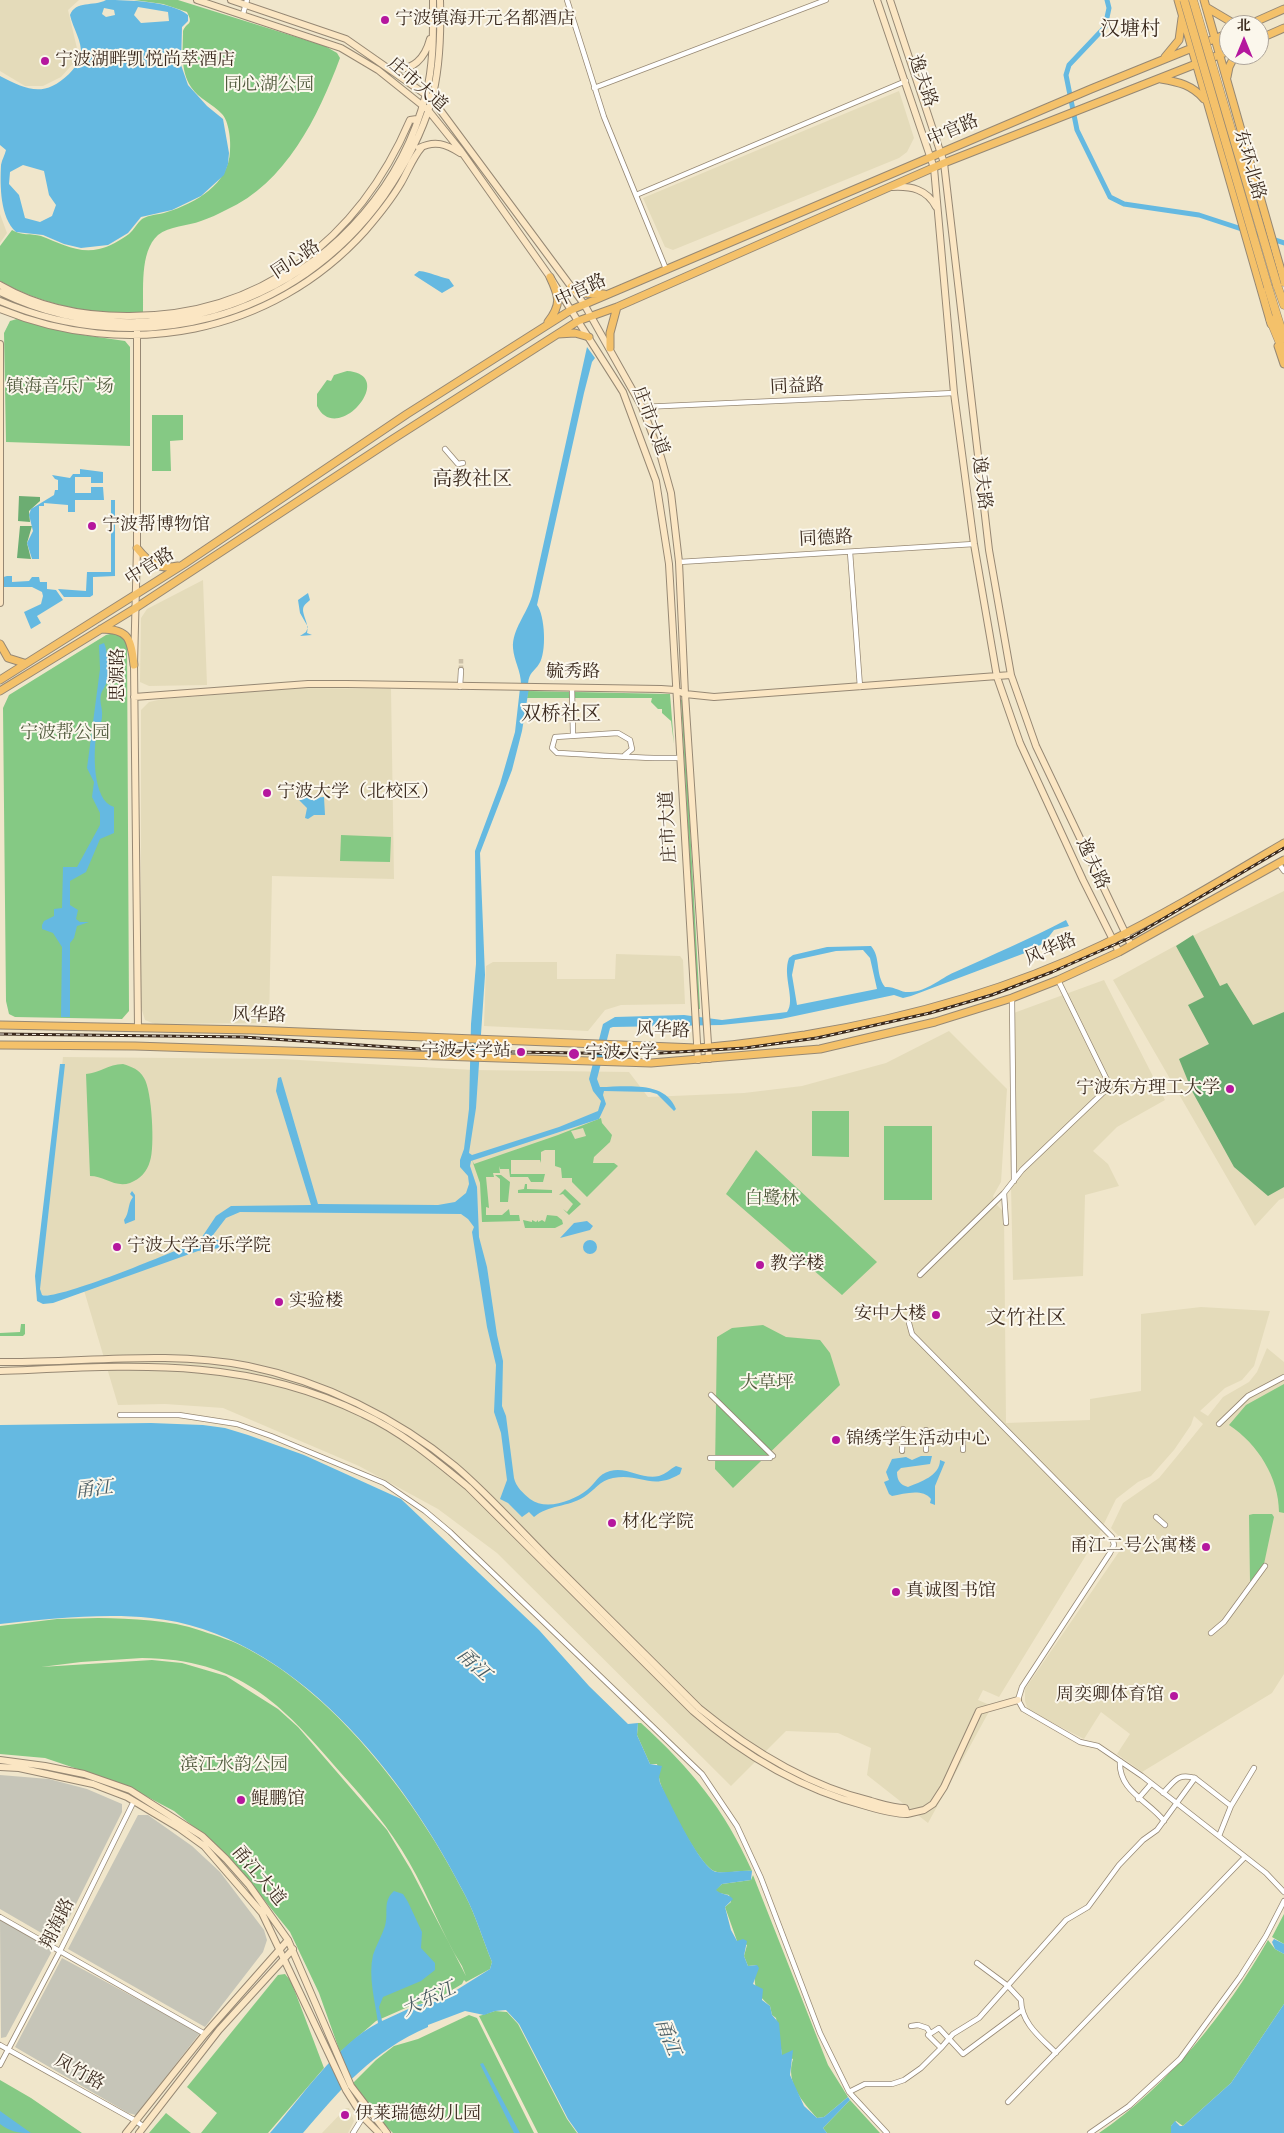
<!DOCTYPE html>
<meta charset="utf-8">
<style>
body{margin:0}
#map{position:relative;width:1284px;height:2133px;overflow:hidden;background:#f0e6cb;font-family:Alegreya,"Noto Serif SC",serif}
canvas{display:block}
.north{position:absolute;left:1219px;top:15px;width:50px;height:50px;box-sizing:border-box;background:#fbf7ec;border:1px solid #aea59a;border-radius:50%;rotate:0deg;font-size:14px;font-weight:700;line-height:20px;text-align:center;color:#3b2a1e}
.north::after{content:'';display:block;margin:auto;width:18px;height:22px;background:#b5179e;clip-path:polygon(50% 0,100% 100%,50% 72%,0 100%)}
</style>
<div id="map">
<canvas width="1284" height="2133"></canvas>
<div class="north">北</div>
</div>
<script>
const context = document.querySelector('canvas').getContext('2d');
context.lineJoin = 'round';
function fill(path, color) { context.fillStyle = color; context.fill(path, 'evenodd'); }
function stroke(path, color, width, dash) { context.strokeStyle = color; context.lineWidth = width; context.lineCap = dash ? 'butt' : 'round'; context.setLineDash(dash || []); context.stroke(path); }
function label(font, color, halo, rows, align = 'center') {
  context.font = font + ' Alegreya,"Noto Serif SC",serif'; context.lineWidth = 4; context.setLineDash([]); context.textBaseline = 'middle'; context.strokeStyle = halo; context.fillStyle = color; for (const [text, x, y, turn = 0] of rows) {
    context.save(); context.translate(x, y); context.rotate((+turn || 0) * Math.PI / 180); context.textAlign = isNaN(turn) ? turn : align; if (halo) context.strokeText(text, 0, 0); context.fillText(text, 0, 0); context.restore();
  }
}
fill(new Path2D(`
 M0,0h79l-11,10 11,47 -18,20 -18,9h-18l-25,-15z
 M899,91l15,47 -7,14 -8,6 -226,92 -8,-3 -22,-49z
 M0,214l7,19 -7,10z
 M203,580l4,105 -58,1 -9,-4 1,-64 6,-9z
 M300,688l91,1 3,190 -122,-3 -3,147 -114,1 -10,-4 -4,-13v-297l8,-8 14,-3z
 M1284,891v307l-5,2 -24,26 -142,-246 89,-49z
 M616,954l64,2 3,4 2,44 -64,1 -16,5 -17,21 -104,-5 2,-60 7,-4h64v17h58z
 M1104,980l61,120 -48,27 -24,24 15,13 11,22 -34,9 -2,81 -70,4 -3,-142 1,-124z
 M949,1031l58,58 -6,93 -8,14 3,8 8,8 2,211 84,-3v-21l51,-8v-77l60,-7 69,4 -16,55 -12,14 -17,8 -25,23 8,5 15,-19 26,-15 8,-10 10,-24 17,14v312l-12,19 -130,79 -25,-18 13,-20 -29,-22 -17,27 -56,-29 -3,-9v-12l100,-146 -14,-15 12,-25 36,-25 19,-23 25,-31 -9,-8 -3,9 -17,25 -23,26 -13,6 -22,17 -17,35 -100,163 -16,-7 -5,10 14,6 -64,117 -61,-48 4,-27 -33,-15 -52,-2 -55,55 -234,-233 -59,-44 -79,-43 -136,-58 -58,-4 -47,1 -35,-118 -28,8h-15l-2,-13 25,-225 219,2 191,11 156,2 19,25 96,-4 58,-7 84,-23z
 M346,2108h3l5,13 -6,12h-26z`), '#e4dbba');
fill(new Path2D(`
 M0,1775l49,4 38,10 35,15v8l-65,130 -57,-33z
 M138,1815h10l44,31 28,26 44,58 3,10 -4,12 -58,75 -137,-78z
 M0,1920l51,29v4l-45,84 -5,1z
 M62,1958l138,75 -64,82 -8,-2 -113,-66z`), '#c6c5b8');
fill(new Path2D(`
 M134,0h44l147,46 12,7 3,5c-22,59 -54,125 -114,152 -8,4 -16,8 -25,11 -13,5 -32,5 -43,14 -19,17 -14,56 -15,78 -49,2 -99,-7 -143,-32v-35l12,-16c9,6 19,3 29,6 19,7 37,18 58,13 10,-2 22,-9 30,-15 5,-4 8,-11 13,-15 8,-5 17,-4 25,-7 29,-9 62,-28 63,-61 1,-10 -1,-30 -8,-37 -9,-10 -23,-15 -31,-27 -11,-17 -8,-37 -8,-56 4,-10 11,-5 4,-19l-24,-8z
 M17,319l60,15 48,7 5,6v99l-124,-4 -2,-109 6,-12z
 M347,371c52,3 -10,76 -30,35v-12l10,-14 4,1 3,-6z
 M152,415h31v25l-13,1 1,30h-19z
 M114,633l8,2 5,10 2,366 -7,8 -107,-2 -6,-3 -3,-13 -3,-293 6,-13 97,-60z
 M528,691l142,3 4,50 -3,-23 -9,-8v-4h-4l-7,-7 1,-4h-125z
 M683,699l17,310h-2l-17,-309z
 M341,835l50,2 -1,25 -50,-1z
 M123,1064c9,3 16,5 21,14 8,12 11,70 6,83 -3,11 -10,18 -20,22 -15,5 -26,-7 -40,-7l-4,-102c14,-1 22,-10 37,-10z
 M812,1111h37v46l-37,-1z
 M601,1118l1,5 10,12 -2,7 -16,15 -1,6h21l4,3 -31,31 -15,-15v-4h-10l-1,-10 -6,-2v-16h-10l-4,2v11l-1,-3h-29v14h34l-2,8h-12l-3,-5h-18l-1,-8h-9l-1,-3 1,7h-7l1,4h-8l3,31 -3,-1v8h16l7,-6 1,6h9l1,6 -38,1 -2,-39 -8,-23 2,4 84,-29zM583,1128l3,8 -11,3 -4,-8z
 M884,1126h48v74h-48z
 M756,1150l121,112 -35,33 -116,-101z
 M495,1175h6l9,7 -2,20h-8v-23z
 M525,1184h2v5l25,1v3h-34v-3l6,-1z
 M565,1189l16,15 -12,11 -6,-6 4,3 6,-8 -10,-10 -4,1z
 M547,1215l10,1 5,4 1,4 -8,4h-30l-2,-8 9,2v-2l4,2 2,-2v2l4,-2 3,2z
 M21,1324h4v10l-2,2h-23v-3l20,-1z
 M763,1325l23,12 34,3 10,13 10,32 -107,103 -18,-19 2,-132 15,-9z
 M1284,1384v129l-5,-1c0,-34 -21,-68 -50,-87l17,-20z
 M1253,1514h19l2,3 -10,47 -14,18 -1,-67z
 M98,1618c35,1 70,1 104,13 15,5 32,10 46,18 91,48 171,155 217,246 11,21 18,45 27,67l-2,7 -24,13 -2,-2 -2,4 -25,15 -4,2 -3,-2 -12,6 -1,-2 -41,18 -36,31 -21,-59 -29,-61 -54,-67 -26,-25 -36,-29 -49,-26 -80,-27 -45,-4v-128l57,-7zM142,1658c97,1 139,45 198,114 27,30 49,55 69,90 20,34 32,71 53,104l4,10 -55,-106 -24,-40 -89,-103 -20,-18 -52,-33 -44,-13 -30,-3 -111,7 40,-5z
 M638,1723h3c50,46 83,85 111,148 -12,-1 -28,4 -38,0 -15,-7 -49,-72 -54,-89 -2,-6 -1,-12 -3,-18h-7l-13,-29z
 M753,1875l75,190 20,32 -24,20 -7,1c-14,-16 -32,-35 -24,-59l-11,-4 -6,-37 -4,-3 -2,-9c-15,-13 -18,-22 -13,-41l-9,1 -4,-10 3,-11 -10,-4 -12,-34 6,-5 -2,-7 -10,-2 -4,-3 7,-6 29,-4z
 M1284,1914v30l-12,-7z
 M1268,1940l7,9 9,5v50l-53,79 -48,43 -7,-5 -5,5v7h-72c69,-47 128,-121 169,-193z
 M285,1974l6,7 33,87 -56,65h-67l16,-20 -30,-26 91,-112z
 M495,2011l12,1 11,12 49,95 10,14h-39l-59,-117z
 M469,2015l8,3 57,115h-141l-13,-13 -27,-37 23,-23 18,-14 24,-7z
 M0,2080l31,18 51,35h-82z
 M850,2100l30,33h-53l-4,-5z
 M166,2113l25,20h-42z`), '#85c984');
fill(new Path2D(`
 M19,496l21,1v4l-11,10 1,11 -12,-1z
 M20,526h12l-5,17 4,16 -14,-1z
 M1193,935l27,51 7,-3 26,42 31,-13v175l-16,9 -34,-29 -42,-76 -13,-32 30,-15 -21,-39 16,-8 -28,-51z`), '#6cad72');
fill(new Path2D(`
 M106,0c21,0 65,1 82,15v6l-6,6 -1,38 7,20 19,21 16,13 6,34 -1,11 -4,11 -23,21 -29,14 -31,7 -13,16 -20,12 -27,3 -17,-4 -21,-9 -27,-3c-16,-15 -16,-46 -15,-67 1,-6 4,-10 5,-15l-6,-5v-69c27,14 44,22 69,-2 4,-4 11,-13 12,-19 1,-15 -8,-26 -11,-40 6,-15 23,-8 36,-15zM138,7l30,5 1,9 -28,2 -7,-8zM104,8l10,2 1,5 -9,2 -4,-3zM23,165l21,6 5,24 7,10 -4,11 -12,6 -15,-4 -6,-23 -10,-11 1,-12z
 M419,271c12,1 19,6 30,8l5,7 -12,7 -28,-18z
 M587,347l8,11 -3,4 -8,31 -47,212c8,10 10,48 2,59 -5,8 -10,8 -11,20h-7c0,-13 -7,-23 -8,-36 -1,-19 14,-34 19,-52z
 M80,469l23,3v11h-12v-6h-16v16h16v-6h12l1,13h-29v12h-7v-7l-24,-2v3h-5v53h-7l-5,-16 6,-12 -4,-16 2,-6 23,-14 1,-5h3v-10l-3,-1 -3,-4 18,3 3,-4h7z
 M111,500h4v76l-22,1v18l-3,2h-26l-6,-8 28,2 1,-19h24z
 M7,576h5v6l17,-1 3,-4h7l1,5h7v7l9,1 7,10 -26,16 4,7 -10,6 -7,-17 17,-8 2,-8 -1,-4 -10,-5h-32v-9z
 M308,593l2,7c-2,2 -5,4 -6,6 -4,7 6,17 3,27l5,2 -12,1 6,-4 2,-5 -8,-14 -2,-13z
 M104,643c4,8 6,32 2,41 -1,3 -4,6 -5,10 -2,8 2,15 1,22 0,6 -3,10 -5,15 -4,19 -5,70 17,76v26l-14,6 -14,33 -16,9v24l8,5 -2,9 4,3h9l-12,4 -3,12 -4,5v74h-9l1,-70 -9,-14 -11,-4v-4l2,-4 10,-5v-7l8,-1 1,-41h14l23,-42v-12l-8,-16 2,-15 -7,-14 13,-99 -1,-24z
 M520,688h9l-7,43 -10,39 -32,83 5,122 -9,133 -7,45 3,2 87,-28 39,-16 3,-10 -8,-10 -4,-12 14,-55 12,-7 69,-2 38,5 65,-8c9,-12 -5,-36 2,-54l4,-3 34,-8 44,-1c10,11 4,28 14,41 10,-1 16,6 25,5 18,-1 29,-13 45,-20 37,-17 75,-33 111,-52l3,6 -15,4 -10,13 -19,10 -114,43 -8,2 -9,-3 -113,24 -60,6 -108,2 -3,1 -13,51 3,8c25,0 65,-7 76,22l-2,2 -17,-17 -7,-2 -46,-1 -1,4 3,9 -7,15 -128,42 -1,5 7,21 2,50 8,30 10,68 6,26 -1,45 4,10 8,62c2,9 9,15 16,21 16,12 43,2 57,-9 9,-7 11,-16 23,-19 17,-5 32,9 49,5 7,-2 11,-7 17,-10l6,2 -2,6c-29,17 -38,-1 -67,4 -13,2 -19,13 -29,19 -16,10 -36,8 -50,20l-5,-5 -7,5 -14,-14 -8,-4 7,-19 -6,-47 -7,-21 2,-47 -9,-38 -15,-95 2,-5 -6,-8 -7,-5 -221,-2 -14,6 -13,17 1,4 5,1 1,8 -22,3 -145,52 -10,1 -6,-3 -2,-25 25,-212h5l-25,225 2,6c14,6 131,-43 152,-52l8,-6 14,-21 15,-10 80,-1 -35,-114 2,-13 3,-1 37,127 120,1 17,-3 11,-9 3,-9 -1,-8 -8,-9v-7l4,-11 5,-40 2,-85 5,-60 -1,-113 25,-67 15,-52zM863,950l7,8 7,31 -80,16 -5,-30 3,-15 41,-9z
 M300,790h4l9,8 11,-1 1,18h-11l-6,4 -3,-1 2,-10 -11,-11z
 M132,1191l3,4v25l-10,4 -1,-4c6,-8 3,-15 9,-23l-3,-3z
 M587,1221l6,5 -3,4 -30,8 14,-15z
 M583 1247a7 7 0 1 1 14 0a7 7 0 1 1-14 0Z
 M151,1423l52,2 22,3 23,7 56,20 97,44 138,131 50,56 39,38 10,-1 -1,12 13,29 12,2 -3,11 1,6c8,15 41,88 57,89 11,1 23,-2 35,-1l-1,9 -29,4 -6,6c5,5 12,3 17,9l-8,8 6,23 6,11 6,-2 4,2 -3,15 4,10 9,-1 2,3 -6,16 10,5 -1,11 8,6 2,9 7,8 3,32 11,-5 -3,25 14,31 13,12 7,-1 24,-20 2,3 -27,28 4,5h-249l-10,-14 -49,-95 -13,-14 -11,1 -11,4 -19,-4 -37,14v2c-57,25 -85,60 -125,106h-33c31,-35 66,-88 108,-110 -3,-22 -10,-46 -5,-68 3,-10 9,-19 12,-29 4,-14 -3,-24 9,-35l9,3 5,8 14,30 -1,16 14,15v7l-14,11 -38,16 -4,10 3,14 35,-16 22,-4 51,-32 2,-7c-9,-22 -16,-46 -27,-67 -60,-119 -172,-263 -314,-277 -50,-5 -101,1 -151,6v-199z
 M921,1456h11l-2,8 -29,4 -4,4c0,8 3,13 11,15 12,-5 32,-11 32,-27l5,2 -10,24v19l-5,-2 1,-4c-9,-11 -27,-5 -39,-3l-3,-2 -5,-12 5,-2 -3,-8 6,-13 14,-2 6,3z
 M1274,1939l10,5v10l-9,-5 -3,-7z
 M1284,2004v129h-113v-7l4,-5 5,5h3l48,-43z
 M483,2063l37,70h-6l-34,-69z
 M0,2111l31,22c-14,0 -20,-1 -31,-9z`), '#65b9e1');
stroke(new Path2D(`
 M1107,0l2,8 -4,19 -36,38 -3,10 11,55 33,67 14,7 75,11 85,28`), '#65b9e1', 5);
stroke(new Path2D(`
 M461,670v-11`), '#ccc0a8', 4.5, [4.5, 2]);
const street = new Path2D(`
 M567,0l37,117 62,152
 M243,14l4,-14
 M594,88l232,-88
 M636,195l270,-114
 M642,407l312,-14
 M445,449l13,15 5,-1
 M850,552l10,135
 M679,562l295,-18
 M460,687l1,-17
 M572,688l1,47
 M625,755l7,-6 -2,-9 -12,-7 -63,4 -3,11 5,5c41,2 82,6 123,5
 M1279,864l5,7
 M1012,998l2,183
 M1004,1193l18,-23 88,-84 -52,-106
 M920,1275l84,-82 2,30
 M909,1323l3,11 200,203 2,8 -4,8 -88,134 -4,13 5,9 57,33 18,4 44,30 124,97 18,19
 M711,1395l62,61
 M120,1415h59l58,9 34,12 113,47 41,28 25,21 252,242 35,52 24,52 59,155 29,59 38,41
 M1219,1424l29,-28 36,-19
 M926,1430v20
 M963,1431v19
 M902,1451l1,-22
 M710,1458h60
 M1156,1517l9,8
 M1211,1633l13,-11 41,-56
 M1120,1761c-2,30 29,40 44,60
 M1163,1793c12,-12 14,-20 32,-15
 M1138,1799l13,-15
 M1219,1836l12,-30
 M0,1917l205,117
 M977,1963l31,23 13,14c0,23 20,38 35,53
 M1021,2011l-58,43 -24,-26 -11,7 13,13 12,-14 26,-16 87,-98 22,-13 31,-42 24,-25 14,-10 38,-52 36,28 23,-38
 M911,2026l7,-1 9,3 3,5
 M0,2045l136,76 8,6
 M0,2065l60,-114 74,-150
 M849,2092l16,-8h27l12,-4 17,-12 20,-20
 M1008,2102l237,-245
 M353,2133l10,-16
 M1090,2133l39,-27 51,-47 60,-82 26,-41 18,-35`);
const secondary = new Path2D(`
 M197,0l144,48 37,22 50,40 33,41 89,126 73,115 33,89 13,83 29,496
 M231,0l115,39 86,60 152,205 58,103 19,50 10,36 8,69 6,132 24,365
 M877,0l57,168 20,225 20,151 23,133 23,66 63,137 36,72
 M890,0l54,163 45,387 22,125 25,71 95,199
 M392,68c21,4 33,-10 38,-29
 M419,148c16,-8 27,-4 41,5
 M892,187c19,-1 35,2 44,20
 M0,285c38,22 84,31 127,31 134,1 232,-77 283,-196l7,-1
 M0,292c170,84 379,-15 426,-198 8,-31 7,-63 7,-94
 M0,301c139,59 295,20 384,-105 20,-29 37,-60 47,-94 9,-32 10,-69 9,-102
 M0,309c127,52 271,26 365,-78 13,-15 26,-31 36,-48 7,-12 12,-26 21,-36
 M137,322v226l-3,117 4,363
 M0,344v259
 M134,697l174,-13h39l314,5 14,1 10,4 29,3 297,-22
 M0,1362c83,1 166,-12 248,4 74,15 149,52 207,100 33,28 63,62 94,93 50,50 100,99 150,149 51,42 107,77 172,93 11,3 22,7 34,7l2,6c-14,0 -27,-4 -41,-8 -65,-17 -123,-51 -173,-95l-225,-224c-33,-27 -66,-55 -105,-73 -120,-59 -235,-48 -363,-43
 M0,1760l45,6 39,8 46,16 72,46 24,23 23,26 39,55 63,146 36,47
 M0,1767l19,1 74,16 34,13 52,31 25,18 58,67 84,177 17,27 16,16
 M907,1814l17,-4 9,-6 11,-17 35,-76 39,-11
 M126,2133l79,-99 83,-94
 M139,2133l80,-103 74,-81`);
const primary = new Path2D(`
 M1178,0l93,324
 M1204,0l80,281
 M1206,7l27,16 16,2
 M1248,25l36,-16
 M1259,39l25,-11
 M1165,57l14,-17 3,-22
 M1227,77l2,-10 6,-12
 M1161,79c18,3 31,6 43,20
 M571,287l9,6 24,1
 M548,322c14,-18 11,-26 2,-45
 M558,334l17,-1 14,4
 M1278,346l6,18
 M610,348v-15l7,-26
 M137,548c12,15 21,22 41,18
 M101,629c28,0 30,10 33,36
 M0,644l8,14 16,5
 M0,680l184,-116 223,-150 164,-104 520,-221 138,-56
 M0,691l134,-82 259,-170 185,-118 39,-14 327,-144 285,-112
 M0,1025l252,5 444,18c37,-2 73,-8 109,-13 103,-17 204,-45 297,-90 62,-30 123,-67 182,-102
 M0,1045l135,1 516,17 169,-14 115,-27 77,-24 46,-18 61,-28 165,-92`);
const highway = new Path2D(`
 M1283,277l1,5
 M1277,285l7,20
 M1268,287l16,51
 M1270,319l14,34`);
stroke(street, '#968874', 6);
stroke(secondary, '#968874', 8);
stroke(primary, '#968874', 9);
stroke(highway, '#968874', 9);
stroke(street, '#fff', 4.5);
stroke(secondary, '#fbe6c3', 6);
stroke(primary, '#f4c16a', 7);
stroke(highway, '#f4c16a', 8);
const rail = new Path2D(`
 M0,1034l243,3 205,14 196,3 101,-6 72,-10 113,-25 62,-18 60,-23 80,-35 152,-89`);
stroke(rail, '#3b2a1e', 3);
stroke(rail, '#fbf7ec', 1, [4]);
const highwayBridge = new Path2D(`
 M1184,0l84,287
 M1193,0l84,285`);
stroke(highwayBridge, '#968874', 9, []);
stroke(highwayBridge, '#f4c16a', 8);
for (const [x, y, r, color] of [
 [385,20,5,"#b5179e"],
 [45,61,5,"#b5179e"],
 [92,526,5,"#b5179e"],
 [267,793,5,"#b5179e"],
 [521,1052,5,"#b5179e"],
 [574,1054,6,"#b5179e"],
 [1230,1089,5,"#b5179e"],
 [117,1247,5,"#b5179e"],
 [760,1265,5,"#b5179e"],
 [279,1302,5,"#b5179e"],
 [936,1315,5,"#b5179e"],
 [836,1440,5,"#b5179e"],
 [612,1523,5,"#b5179e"],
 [1206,1547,5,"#b5179e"],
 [896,1592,5,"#b5179e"],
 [1174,1696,5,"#b5179e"],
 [241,1800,5,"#b5179e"],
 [345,2115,5,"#b5179e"]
]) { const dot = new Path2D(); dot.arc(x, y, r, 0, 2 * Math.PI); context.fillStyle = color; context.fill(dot); stroke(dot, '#fbf7ec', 2); }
label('18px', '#3b2a1e', '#fbf7ec', [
 ["宁波镇海开元名都酒店",395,20],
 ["宁波湖畔凯悦尚萃酒店",55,61],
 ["宁波帮博物馆",102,526],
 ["宁波大学（北校区）",277,793],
 ["宁波大学站",511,1052,"right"],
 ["宁波大学",585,1054],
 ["宁波东方理工大学",1220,1089,"right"],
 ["宁波大学音乐学院",127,1247],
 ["教学楼",770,1265],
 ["实验楼",289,1302],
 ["安中大楼",926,1315,"right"],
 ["锦绣学生活动中心",846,1440],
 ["材化学院",622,1523],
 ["甬江二号公寓楼",1196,1547,"right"],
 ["真诚图书馆",906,1592],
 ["周奕卿体育馆",1164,1696,"right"],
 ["鲲鹏馆",251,1800],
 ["伊莱瑞德幼儿园",355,2115]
], 'left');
label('18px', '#3b2a1e', '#fbf7ec', [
 ["逸夫路",922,81,71],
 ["庄市大道",417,85,41],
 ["中官路",953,131,-23],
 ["东环北路",1249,165,74],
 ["同心路",296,260,-34],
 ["中官路",581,291,-25],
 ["同益路",797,387,-3],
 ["庄市大道",650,421,69],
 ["逸夫路",981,483,83],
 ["同德路",826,539,-3],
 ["中官路",150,567,-32],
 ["毓秀路",573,673],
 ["思源路",119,675,-90],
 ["庄市大道",669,827,-93],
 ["逸夫路",1092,864,65],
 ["风华路",1051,950,-23],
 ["风华路",259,1016,1],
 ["风华路",663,1031,2],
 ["甬江大道",258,1876,50],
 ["翔海路",58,1924,-64],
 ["凤竹路",79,2073,29]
]);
label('18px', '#515a3d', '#fbf7ec', [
 ["同心湖公园",269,86],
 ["镇海音乐广场",60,388],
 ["宁波帮公园",65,734],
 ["白鹭林",772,1200],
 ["大草坪",767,1384],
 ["滨江水韵公园",234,1766]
]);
label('italic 19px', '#4a5c62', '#fbf7ec', [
 ["甬江",94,1490,-6],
 ["甬江",473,1665,43],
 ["大东江",429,2000,-25],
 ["甬江",667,2037,69]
]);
label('20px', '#3b2a1e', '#fbf7ec', [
 ["汉塘村",1130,30],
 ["高教社区",472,480],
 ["双桥社区",561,715],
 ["文竹社区",1026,1319]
]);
</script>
